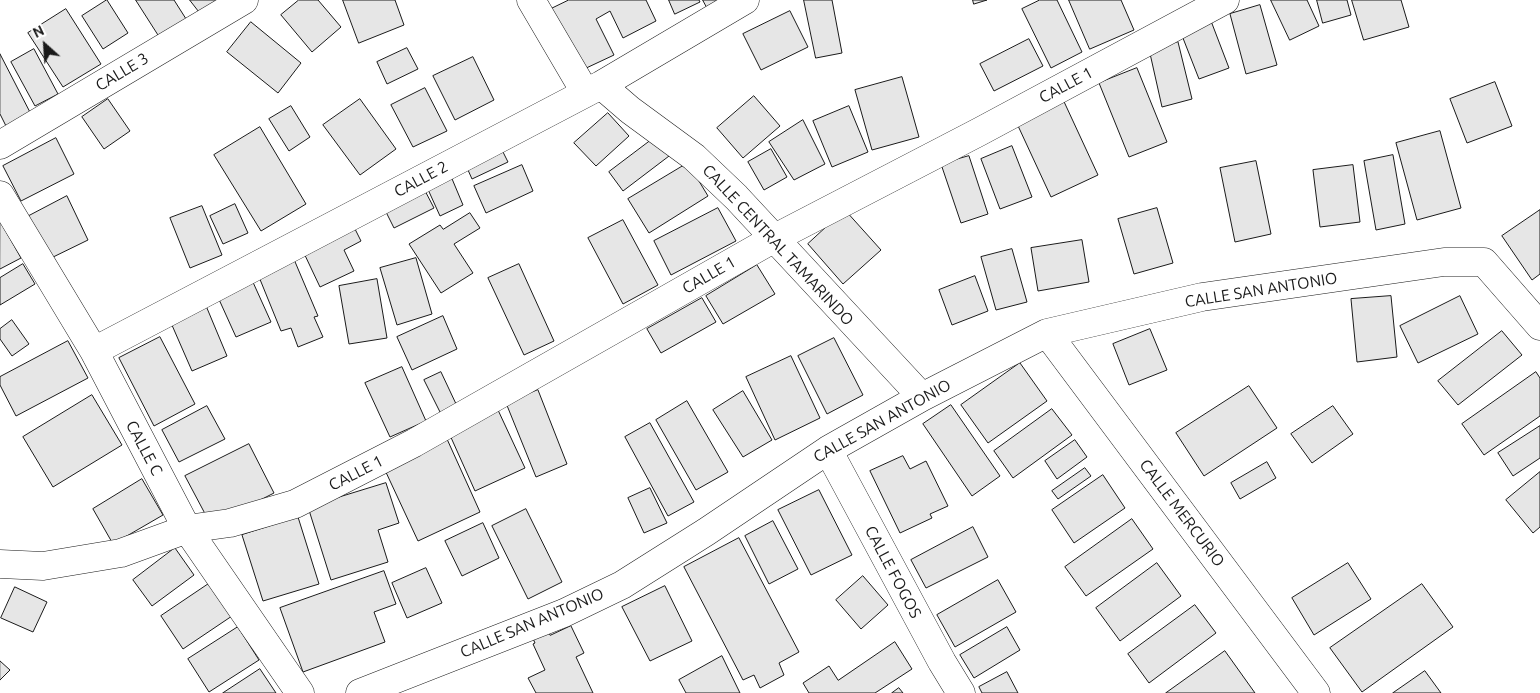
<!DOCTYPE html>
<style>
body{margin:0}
#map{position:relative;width:1540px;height:693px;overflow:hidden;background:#fff;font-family:Ubuntu,sans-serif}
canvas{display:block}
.north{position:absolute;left:20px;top:20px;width:50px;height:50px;-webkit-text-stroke:4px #fff;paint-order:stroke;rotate:334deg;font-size:14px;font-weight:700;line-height:20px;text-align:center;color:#1a1a1a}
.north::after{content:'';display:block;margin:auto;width:18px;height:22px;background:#1a1a1a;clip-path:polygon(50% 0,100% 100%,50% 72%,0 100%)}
</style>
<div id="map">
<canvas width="1540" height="693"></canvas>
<div class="north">N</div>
</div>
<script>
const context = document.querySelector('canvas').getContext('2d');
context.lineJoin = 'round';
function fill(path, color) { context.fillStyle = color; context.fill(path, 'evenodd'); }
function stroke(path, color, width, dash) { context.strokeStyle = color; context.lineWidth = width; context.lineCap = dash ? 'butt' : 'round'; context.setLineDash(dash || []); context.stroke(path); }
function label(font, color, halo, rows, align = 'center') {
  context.font = font + ' Ubuntu,sans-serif'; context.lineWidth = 4; context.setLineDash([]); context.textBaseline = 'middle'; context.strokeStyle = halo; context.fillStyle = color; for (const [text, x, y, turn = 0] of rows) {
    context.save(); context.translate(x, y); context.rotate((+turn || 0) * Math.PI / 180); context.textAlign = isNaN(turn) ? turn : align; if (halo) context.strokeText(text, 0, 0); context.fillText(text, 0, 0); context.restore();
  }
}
const building = new Path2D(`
 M107,0l21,33 -25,16 -21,-33z
 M136,0h38l14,22 -27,17z
 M190,0h29l-18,14z
 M299,0h19l23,27 -29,25 -31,-37z
 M343,0h52l9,25 -45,18z
 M569,0h77l10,21 -33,17 -13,-27 -14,8 18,36 -32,15 -31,-61z
 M669,0h30l1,2 -25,12z
 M703,0h27l-21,11z
 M804,0h28l10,53 -26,5z
 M973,0h14l-13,4z
 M1040,0h17l25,52 -31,16 -29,-59z
 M1069,0h52l13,30 -44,19z
 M1271,0h36l12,26 -29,14z
 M1317,0h30l4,15 -28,8z
 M1352,0h49l8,27 -45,13z
 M1260,5l17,60 -31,9 -16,-60z
 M66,9l35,55 -38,23 -35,-54z
 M790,11l18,36 -47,23 -18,-36z
 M1211,21l18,47 -30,11 -18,-46z
 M251,22l50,41 -23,30 -51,-41z
 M1029,39l14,27 -49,25 -14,-27z
 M1178,42l14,57 -30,8 -13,-58z
 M407,48l11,21 -31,15 -10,-22z
 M34,49l24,45 -23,12 -24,-44z
 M0,54l34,66 -25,12 -9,-18z
 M473,57l21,43 -39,20 -22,-44z
 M1137,68l30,74 -38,15 -30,-74z
 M902,77l17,60 -47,13 -17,-60z
 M1495,82l17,44 -45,17 -17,-44z
 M425,88l22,43 -34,16 -22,-42z
 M1060,93l38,82 -47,22 -38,-82z
 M754,96l26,30 -37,32 -26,-30z
 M108,99l22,32 -26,18 -22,-32z
 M360,99l36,50 -36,26 -37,-50z
 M291,106l19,31 -21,14 -20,-32z
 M849,106l19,46 -36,15 -19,-46z
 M608,113l21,23 -33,30 -22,-23z
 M803,120l22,44 -31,16 -25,-38z
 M260,127l46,77 -45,27 -47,-76z
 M1440,131l21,77 -44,12 -21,-77z
 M658,135l15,18 -50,38 -14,-19z
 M56,138l18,36 -53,27 -18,-35z
 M499,144l9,18 -36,17 -8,-18z
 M1012,146l20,51 -32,12 -19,-50z
 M771,149l16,28 -23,13 -16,-28z
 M1393,155l12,69 -29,6 -12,-69z
 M969,156l19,58 -27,9 -20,-59z
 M1256,161l15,73 -36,8 -15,-74z
 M688,163l20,33 -59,37 -21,-34z
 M522,165l11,26 -47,22 -12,-27z
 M1353,165l7,57 -40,5 -7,-57z
 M450,174l13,31 -23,11 -14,-31z
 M422,185l12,23 -40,20 -11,-22z
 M67,196l21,44 -41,20 -20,-43z
 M235,204l13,29 -25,11 -13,-28z
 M202,206l20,49 -32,13 -20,-50z
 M718,208l18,33 -65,34 -17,-34z
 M1157,208l16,55 -39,11 -16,-55z
 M845,210l36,40 -38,34 -35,-40z
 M1540,210v64l-8,6 -30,-44z
 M470,213l10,15 -26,16 19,29 -32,20 -32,-49 31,-19 3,4z
 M623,220l35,65 -35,19 -35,-66z
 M0,221l21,37 -21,11z
 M353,225l8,16 -17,9 10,21 -34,16 -18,-38z
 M1082,240l7,42 -51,9 -7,-43z
 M1012,249l15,53 -31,8 -15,-53z
 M293,257l25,59 -4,1 9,20 -25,10 -7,-19 -10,3 -24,-59z
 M416,258l16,56 -35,11 -17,-57z
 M23,264l12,20 -35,21v-27z
 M519,264l35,77 -30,14 -36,-77z
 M757,265l18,29 -52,30 -17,-28z
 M975,276l13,35 -36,14 -13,-35z
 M377,279l10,59 -38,6 -10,-58z
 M252,280l19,42 -35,15 -19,-42z
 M1391,296l6,61 -40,5 -6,-63z
 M1460,296l18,38 -60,29 -18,-37z
 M702,298l14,24 -55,31 -14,-24z
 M204,301l23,55 -35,15 -24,-55z
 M443,316l14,33 -45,21 -15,-33z
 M12,320l17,24 -17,12 -12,-17v-10z
 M1150,329l17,41 -38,15 -16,-41z
 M1502,331l20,24 -64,50 -20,-24z
 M160,337l35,67 -41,22 -35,-68z
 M834,338l29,57 -36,19 -29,-58z
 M68,341l20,37 -72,38 -16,-31v-8z
 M791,356l29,62 -45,22 -29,-63z
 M1020,363l27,38 -59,42 -27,-38z
 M402,367l24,54 -36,16 -25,-54z
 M441,372l16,34 -16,8 -17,-34z
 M1536,372l4,6v38l-56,39 -22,-31z
 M1249,386l28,42 -73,48 -28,-43z
 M538,390l29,74 -31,13 -30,-74z
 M743,391l29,49 -29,17 -30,-47z
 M92,395l30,50 -69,42 -30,-50z
 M687,401l41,71 -32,18 -40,-70z
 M951,405l49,71 -28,20 -49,-72z
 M207,406l18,33 -46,23 -17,-32z
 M1333,406l20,28 -41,29 -21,-29z
 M1052,409l20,26 -59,43 -19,-27z
 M498,410l27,58 -50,23 -26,-58z
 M650,423l44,79 -26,14 -43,-79z
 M1540,426v32l-27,18 -15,-23z
 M447,439l33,73 -62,29 -34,-73z
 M1075,440l12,17 -30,22 -12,-18z
 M249,444l25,49 -63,32 -26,-49z
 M903,456l7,13 16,-8 22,45 -18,8 2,4 -32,15 -30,-62z
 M1267,462l9,16 -36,21 -9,-16z
 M1085,468l6,8 -33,23 -6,-8z
 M1540,472v55l-7,6 -27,-33z
 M1103,475l22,33 -51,35 -22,-33z
 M142,479l21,36 -50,29 -20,-35z
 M386,483l13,40 -21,7 10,32 -57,18 -23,-73z
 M650,488l17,35 -23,10 -16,-35z
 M819,490l33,65 -41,20 -33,-65z
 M526,509l36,73 -34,17 -36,-73z
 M298,517l21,67 -56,17 -21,-66z
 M1132,519l21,30 -67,47 -21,-29z
 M773,521l25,48 -29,15 -24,-48z
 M483,523l16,35 -37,18 -17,-35z
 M973,527l15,30 -62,31 -15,-28z
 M739,538l60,114 -20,11 5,12 -24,13 -6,-13 -11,5 -59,-113z
 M175,548l19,27 -42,31 -19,-26z
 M1157,563l24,33 -61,45 -24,-33z
 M1348,563l23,36 -57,36 -22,-37z
 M426,568l16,35 -35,15 -15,-35z
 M384,571l12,33 -22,8 11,30 -82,30 -23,-64z
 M863,576l25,29 -27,24 -25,-29z
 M998,580l18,32 -61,35 -18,-32z
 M210,583l22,33 -49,33 -22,-33z
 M1422,584l31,43 -91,65 -32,-44z
 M665,586l27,55 -42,20 -28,-54z
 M15,587l32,15 -14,30 -32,-14z
 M1195,605l21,28 -67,50 -21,-29z
 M571,626l13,27 -8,4 17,36h-57l-8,-15 17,-8 -12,-26 2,-1 -4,-9 15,-7 4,8z
 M238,627l21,33 -50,32 -21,-33z
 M1007,627l13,23 -46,28 -14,-23z
 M895,642l17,27 -37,24h-66l-6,-10 26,-17 9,14z
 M1225,651l30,42h-89z
 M722,656l18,37h-54l-7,-13z
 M0,661l10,9 -10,10z
 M260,669l16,24h-53z
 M1425,671l16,22h-48z
 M1007,672l11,21h-36l-3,-6z
 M899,688l4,5h-11z`);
fill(building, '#e6e6e6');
stroke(building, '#1a1a1a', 1);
const minor = new Path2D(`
 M531,0l54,92
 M601,85l29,25 64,47 42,40 186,200
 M0,145l244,-145
 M0,195l94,156 93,178 113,164
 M1047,333l269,360
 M94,351l507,-266 144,-85
 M828,450l114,212 19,31
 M0,564l43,2 78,-13 66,-24 43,-6 65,-19 119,-61 359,-204 206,-107 246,-132
 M360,693l204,-80 58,-28 84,-53 122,-82 94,-53 125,-64 155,-36 242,-35h40l56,64`);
stroke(minor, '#1a1a1a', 29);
stroke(minor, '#fff', 28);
label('16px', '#1a1a1a', '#fff', [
 ["CALLE 3",122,72,-31],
 ["CALLE 1",1066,85,-28],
 ["CALLE 2",421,179,-28],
 ["CALLE CENTRAL TAMARINDO",778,245,47],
 ["CALLE 1",709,275,-30],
 ["CALLE SAN ANTONIO",1261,290,-9],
 ["CALLE SAN ANTONIO",882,421,-29],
 ["CALLE C",144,448,62],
 ["CALLE 1",356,473,-27],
 ["CALLE MERCURIO",1182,513,53],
 ["CALLE FOGOS",893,572,62],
 ["CALLE SAN ANTONIO",532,623,-23]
]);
</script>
